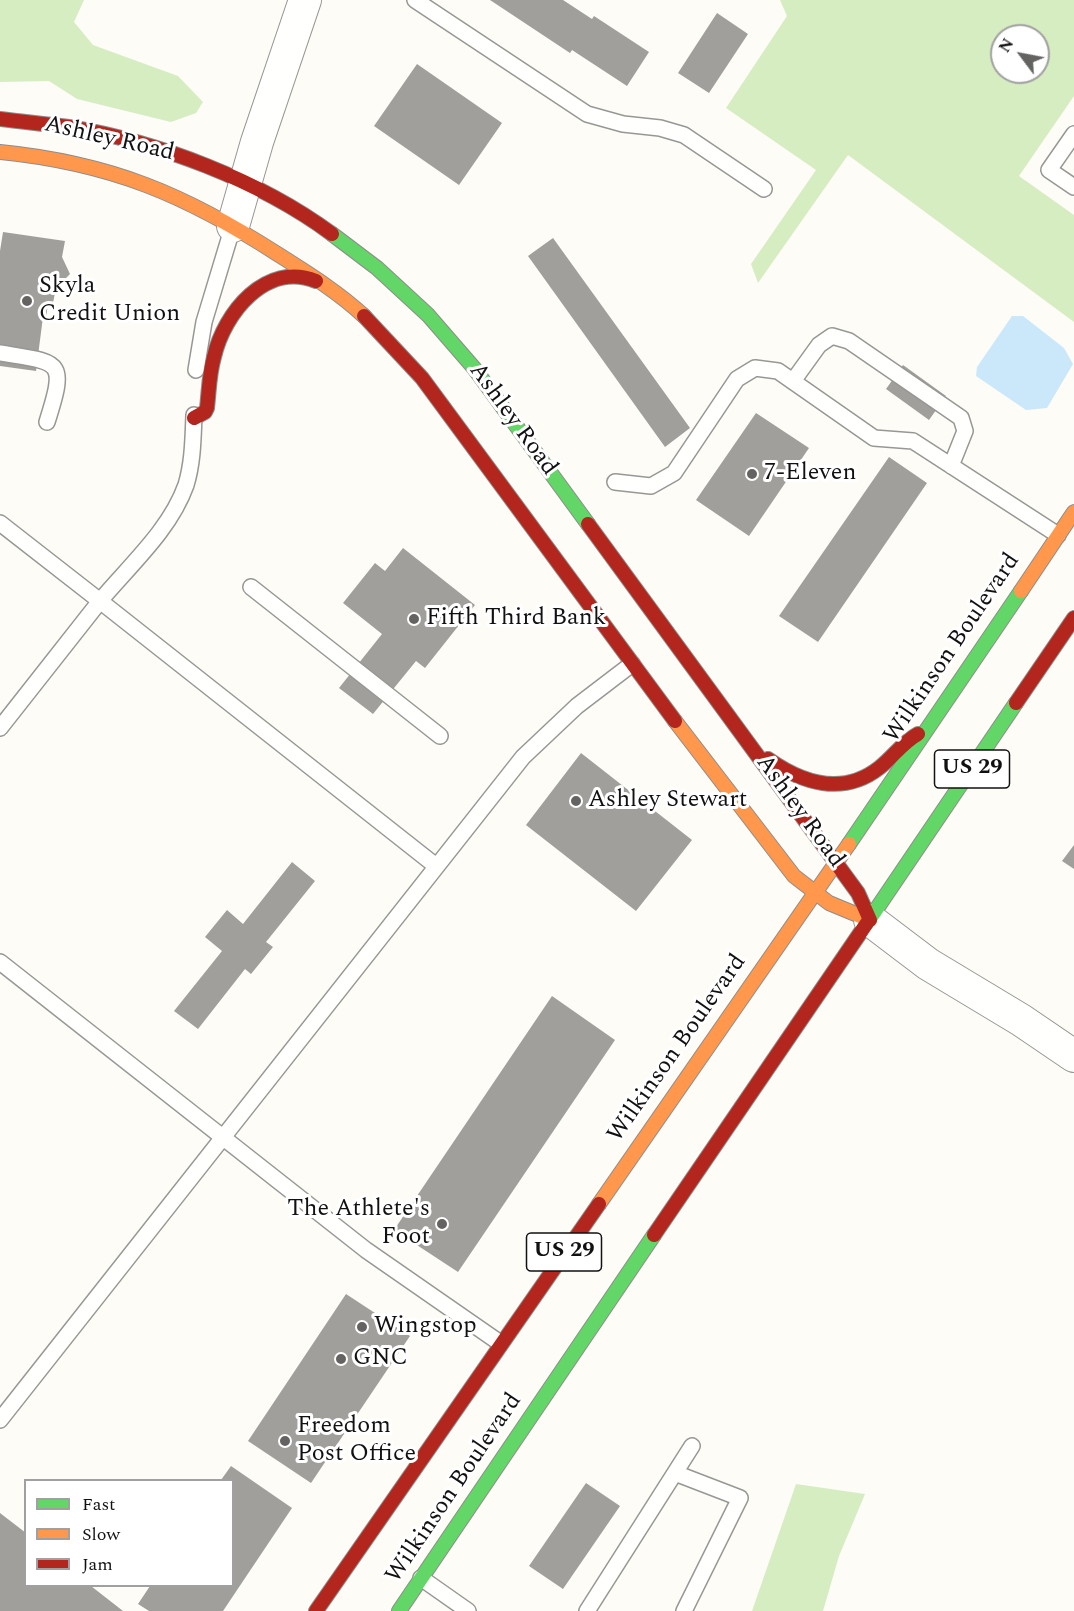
<!DOCTYPE html>
<style>
body{margin:0}
#map{position:relative;width:1074px;height:1611px;overflow:hidden;background:#fdfcf7;font-family:Spectral,serif}
canvas{display:block}
.legend{position:absolute;left:24px;top:1479px;width:210px;height:108px;box-sizing:border-box;background:#fff;border:2px solid #a0a0a0;margin:0;padding:8px 10px;list-style:none;font-size:18px;color:#111}
.legend li{display:flex;align-items:center;gap:12px;height:30px}
.legend b{width:30px;border:2px solid #a0a0a0}
.north{position:absolute;left:990px;top:24px;width:60px;height:60px;box-sizing:border-box;background:#fff;border:2px solid #a0a0a0;border-radius:50%;rotate:302deg;font-size:16px;font-weight:700;line-height:24px;text-align:center;color:#111}
.north::after{content:'';display:block;margin:auto;width:21px;height:27px;background:#646362;clip-path:polygon(50% 0,100% 100%,50% 72%,0 100%)}
</style>
<div id="map">
<canvas width="1074" height="1611"></canvas>
<ul class="legend">
<li><b style="height:8px;background:#63d668"></b>Fast</li>
<li><b style="height:8px;background:#ff974d"></b>Slow</li>
<li><b style="height:8px;background:#b3261e"></b>Jam</li>
</ul>
<div class="north">N</div>
</div>
<script>
const context = document.querySelector('canvas').getContext('2d');
context.lineJoin = 'round';
function fill(path, color) { context.fillStyle = color; context.fill(path, 'evenodd'); }
function stroke(path, color, width, dash) { context.strokeStyle = color; context.lineWidth = width; context.lineCap = dash ? 'butt' : 'round'; context.setLineDash(dash || []); context.stroke(path); }
function label(font, color, halo, rows, align = 'center') {
  context.font = font + ' Spectral,serif'; context.lineWidth = 6; context.setLineDash([]); context.textBaseline = 'middle'; context.strokeStyle = halo; context.fillStyle = color; for (const [text, x, y, turn = 0] of rows) {
    context.save(); context.translate(x, y); context.rotate((+turn || 0) * Math.PI / 180); context.textAlign = isNaN(turn) ? turn : align; if (halo) context.strokeText(text, 0, 0); context.fillText(text, 0, 0); context.restore();
  }
}
fill(new Path2D(`
 M0,0h84l-10,22 19,23 85,31 25,26 -7,11 -25,9 -94,-23 -28,-18 -49,1z
 M780,0h294v96l-55,80 55,39v107l-226,-167 -90,128 -7,-19 65,-94 -90,-62 61,-92zM1002,36h36v36h-36z
 M796,1484l69,10 -26,62 -16,55h-71z`), '#d6edc2');
fill(new Path2D(`
 M1012,316h11l41,32 9,16 -26,44 -21,2 -50,-34 1,-9z`), '#cae8fa');
fill(new Path2D(`
 M490,0h73l29,19 2,-3 55,36 -22,34 -55,-36 -2,3z
 M717,13l31,21 -39,59 -31,-20z
 M417,64l85,59 -43,62 -85,-59z
 M3,232l62,9 -3,16 8,17 -14,14 -3,15h-5l-2,15 -3,-1 -7,54 -36,-5v-115z
 M553,238l137,190 -25,19 -137,-191z
 M903,365l43,31 -17,24 -43,-31z
 M756,413l53,35 -60,88 -53,-36z
 M889,457l38,26 -109,159 -39,-26z
 M403,548l72,57 -50,63 -9,-7 -43,53 -34,-26 43,-54 -39,-31 32,-40 10,8z
 M581,753l111,87 -56,71 -110,-86z
 M1074,845v24l-12,-8z
 M292,862l23,19 -49,61 7,5 -22,27 -6,-5 -47,60 -24,-18 48,-60 -17,-14 22,-27 16,14z
 M552,996l63,44 -157,232 -64,-42z
 M346,1294l64,42 -99,147 -63,-42z
 M231,1466l61,42 -69,103h-74l-11,-7 12,-18h82v-106h-11z
 M586,1483l34,23 -57,83 -34,-23z
 M0,1513l26,20v53h65l32,25h-123z`), '#a19f9c');
const lane = new Path2D(`
 M415,0l172,114 36,10 37,4 24,7 80,54
 M1074,134l-25,36 25,17
 M0,353c61,10 67,6 47,69
 M196,370l8,-48 29,-96
 M793,381l26,-36 13,-9 17,5 112,77 4,13 -14,35
 M615,482l36,4 23,-13 63,-94 18,-11 23,3 96,67 39,3 145,94
 M0,523l100,78c30,-36 70,-71 86,-116 7,-23 7,-47 8,-70
 M251,587l189,149
 M0,728l100,-127 336,265
 M0,962l366,288 134,93
 M0,1420l523,-663 54,-51 55,-42
 M675,1473l65,25 -56,113
 M421,1578l47,33
 M587,1611l105,-165`);
const street = new Path2D(`
 M233,226l24,-84 48,-142
 M870,920l58,44 93,56 53,36`);
const fast = new Path2D(`
 M332,234l45,34 51,47 46,53 114,156
 M849,844l172,-253
 M867,923l149,-220
 M399,1611l255,-376`);
const slow = new Path2D(`
 M0,152c111,11 186,43 279,103 30,19 59,37 85,61
 M1021,591l53,-79
 M675,721l119,155 35,27 41,17
 M599,1204l250,-360`);
const jam = new Path2D(`
 M0,119c23,3 46,5 69,8 89,15 190,53 263,107
 M364,316l58,62 253,343
 M194,418l11,-6 2,-4c2,-17 2,-34 7,-51 10,-44 52,-96 102,-76
 M588,524l270,369 12,27
 M1016,703l58,-85
 M768,759c34,24 75,37 111,9 14,-11 24,-26 39,-34
 M654,1235l213,-312
 M316,1611l283,-407`);
stroke(lane, '#979795', 18);
stroke(street, '#979795', 34);
stroke(fast, '#8e8d8b', 16);
stroke(slow, '#8e8d8b', 16);
stroke(jam, '#8e8d8b', 16);
stroke(lane, '#fffffe', 15);
stroke(street, '#fffffe', 32);
stroke(fast, '#63d668', 14);
stroke(slow, '#ff974d', 14);
stroke(jam, '#b3261e', 14);
for (const [x, y, r, color] of [
 [27,301,6,"#646362"],
 [752,474,6,"#646362"],
 [414,619,6,"#646362"],
 [576,801,6,"#646362"],
 [442,1224,6,"#646362"],
 [362,1327,6,"#646362"],
 [341,1359,6,"#646362"],
 [285,1441,6,"#646362"]
]) { const dot = new Path2D(); dot.arc(x, y, r, 0, 2 * Math.PI); context.fillStyle = color; context.fill(dot); stroke(dot, '#fff', 2); }
for (const [x, y, w] of [
 [972,769,75],
 [564,1252,75]
]) { const box = new Path2D(); box.roundRect(x - w / 2, y - 19, w, 38, 4.5); context.fillStyle = '#fff'; context.fill(box); stroke(box, '#111', 1.5); }
label('bold 22px', '#111', null, [
 ["US 29",972,769],
 ["US 29",564,1252]
]);
label('24px', '#111', '#fff', [
 ["Ashley Road",109,140,13],
 ["Ashley Road",512,420,54],
 ["Wilkinson Boulevard",953,649,-56],
 ["Ashley Road",799,812,54],
 ["Wilkinson Boulevard",678,1049,-55],
 ["Wilkinson Boulevard",455,1489,-56]
]);
label('24px', '#111', '#fff', [
 ["Skyla",39,287],
 ["Credit Union",39,315],
 ["7-Eleven",764,474],
 ["Fifth Third Bank",426,619],
 ["Ashley Stewart",588,801],
 ["The Athlete's",430,1210,"right"],
 ["Foot",430,1238,"right"],
 ["Wingstop",374,1327],
 ["GNC",353,1359],
 ["Freedom",297,1427],
 ["Post Office",297,1455]
], 'left');
</script>
